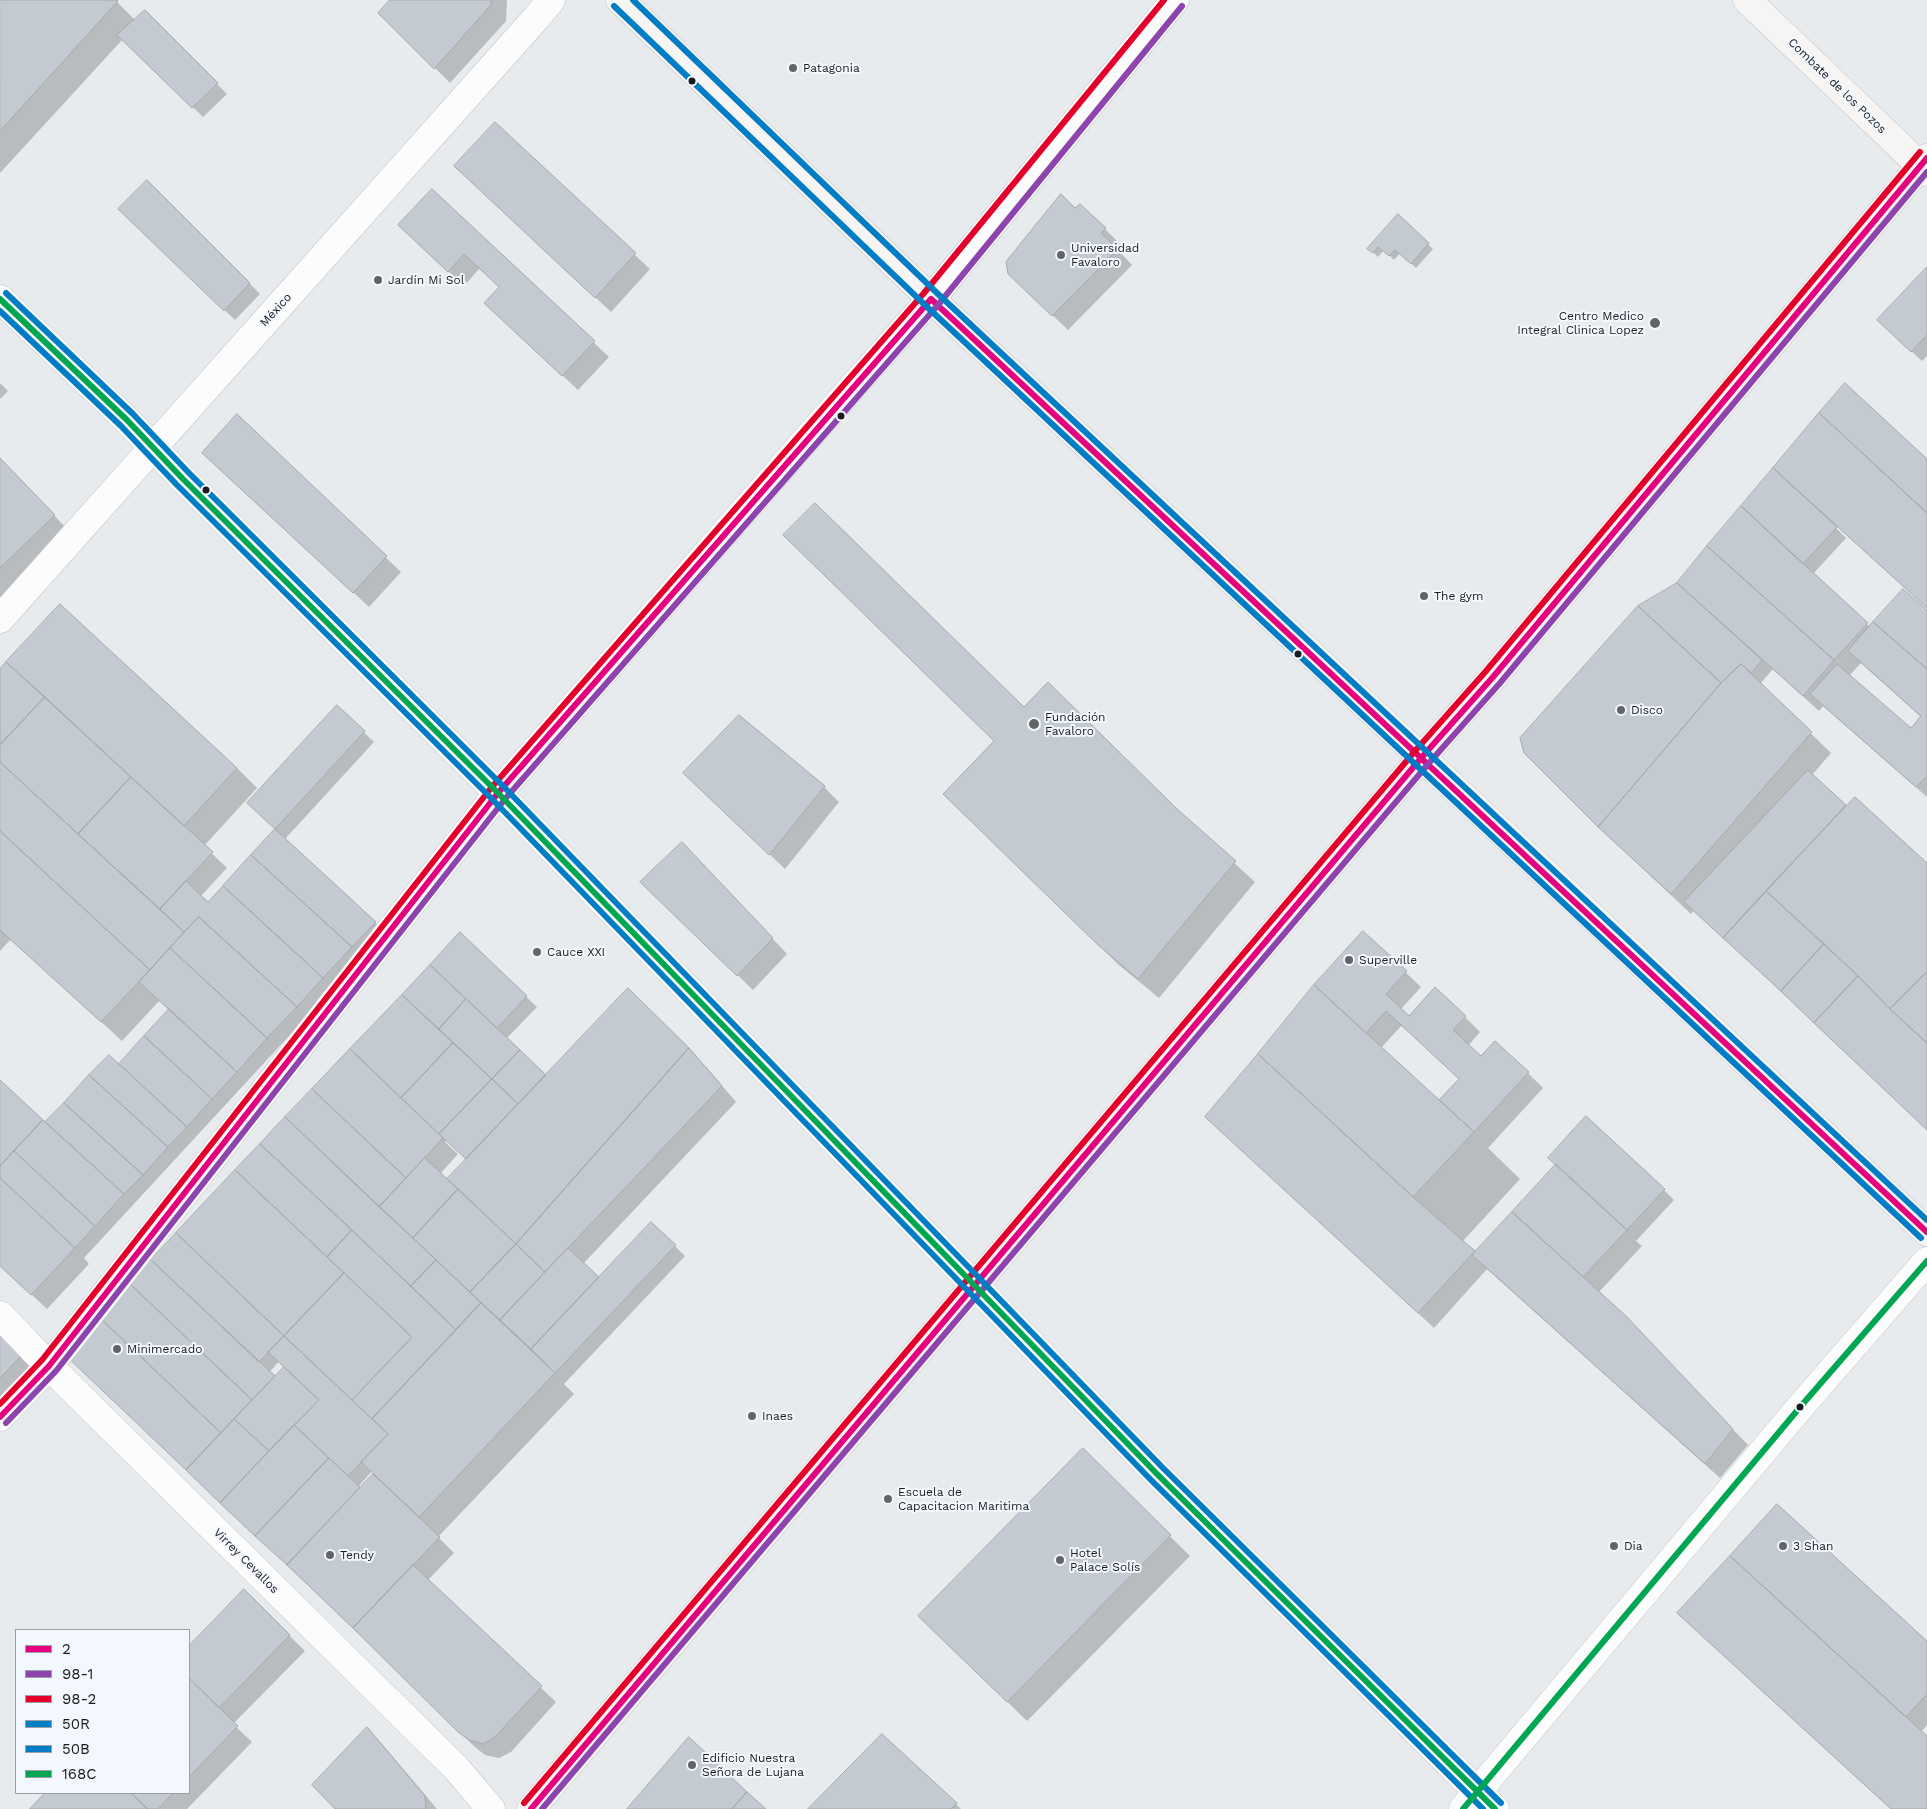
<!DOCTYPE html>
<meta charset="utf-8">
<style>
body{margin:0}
#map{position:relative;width:1927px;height:1809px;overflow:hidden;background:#e8ebee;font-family:"Work Sans",sans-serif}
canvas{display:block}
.legend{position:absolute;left:15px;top:1629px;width:175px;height:165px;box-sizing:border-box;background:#f3f8fe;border:1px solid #9ca0a4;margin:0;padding:6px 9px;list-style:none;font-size:15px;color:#1a1c1e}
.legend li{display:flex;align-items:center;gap:10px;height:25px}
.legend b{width:25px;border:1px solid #9ca0a4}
</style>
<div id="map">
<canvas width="1927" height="1809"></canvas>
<ul class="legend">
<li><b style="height:6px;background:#e5007d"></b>2</li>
<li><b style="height:6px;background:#8e44ad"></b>98-1</li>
<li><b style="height:6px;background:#e4002b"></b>98-2</li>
<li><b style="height:6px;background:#007dc5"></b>50R</li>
<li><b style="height:6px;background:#007dc5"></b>50B</li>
<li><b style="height:6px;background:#00a651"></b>168C</li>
</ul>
</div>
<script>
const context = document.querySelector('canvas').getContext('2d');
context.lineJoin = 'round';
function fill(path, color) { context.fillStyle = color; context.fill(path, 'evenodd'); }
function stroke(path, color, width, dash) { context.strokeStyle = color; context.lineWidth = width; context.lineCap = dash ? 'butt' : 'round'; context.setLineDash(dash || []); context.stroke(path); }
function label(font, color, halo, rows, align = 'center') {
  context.font = font + ' "Work Sans",sans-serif'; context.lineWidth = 4; context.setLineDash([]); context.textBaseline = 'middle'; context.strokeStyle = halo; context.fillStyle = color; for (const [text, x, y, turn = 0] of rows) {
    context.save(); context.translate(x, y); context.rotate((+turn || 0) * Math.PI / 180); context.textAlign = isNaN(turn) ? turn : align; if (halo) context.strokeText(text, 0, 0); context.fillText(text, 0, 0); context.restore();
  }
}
fill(new Path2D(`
 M0,0h115l20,20 10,-8 82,82 -24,23 -80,-78 -123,134z
 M392,0h115l-1,21 -56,62 -70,-70z
 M495,124l155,145 -39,43 -140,-131z
 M147,181l113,113 -25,26 -115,-111z
 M432,190l177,167 -31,33 -77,-72 -1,-31 -20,-19 -16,18 -49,-46z
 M1075,210l30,19 15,15 -4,4 16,17 -64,65 -43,-41z
 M1398,216l35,33 -17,19 -16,-15 -6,7 -10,-10 -6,7 -9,-9z
 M1927,268v88l-5,5 -34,-31z
 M0,383l8,8 -8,8z
 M1845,385l82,76v147l-92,-84 -2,1 13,13 -33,36 57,53 57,-15v185l-104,-91 -4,5 -46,-42 -13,15 71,69 -19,22 34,32 81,58v264l-233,-219 -3,4 -71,-67 58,-263zM1861,663l60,54 -10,12 -62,-53z
 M237,416l164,156 -32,35 -150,-139z
 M0,459l69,72 -69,77z
 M0,671l237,97 20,20 -53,58 23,22 -27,29 8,7 68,-75 -18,-16 79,-106 37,35 -89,97 100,93 -301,326 5,6 -42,45 -47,-44v-183l46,42 73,-58 51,-56 -10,-10 -38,41 -111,-102 -11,12z
 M1024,709l152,101 79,72 -96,116 -40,-33 -154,-151 31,-73z
 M824,787l15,15 -54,67 -85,-81z
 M698,859l89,95 -34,36 -96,-93z
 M1363,932l58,55 -20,22 8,9 56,-1 15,15 -12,14 13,12 47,15 15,15 -55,60 32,31 -58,63 13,11 189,-63 10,10 -38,41 6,5 -44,47 43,40 107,112 -28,33 -233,-209 -53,59 -228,-211zM1402,1025l59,54 -21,23 -59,-54z
 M460,934l77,73 -31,32 40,37 82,-86 80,79 28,33 -153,162 16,15 52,-56 34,33 -121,128 10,10 -136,143 16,16 -26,27 128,122 -45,50 -12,6 -14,-3 -10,-8 -177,-172 -97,-91 150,-434zM447,1140l20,19 -12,29 -15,-14 18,-20 -13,-12zM279,1361l6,6 -10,11 -6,-5zM372,1471l3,3 -15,15 -2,-2z
 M0,1332l38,37 -38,39z
 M1083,1450l107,106 -163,165 -87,-85z
 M244,1591l61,60 -72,73 19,18 -65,67h-155l15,-16h142v-145z
 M1699,1633l228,10v82l-6,7 6,6v71h-36z
 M367,1729l15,15 55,65h-100z
 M956,1804l5,5h-151z`), '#0003');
const building = new Path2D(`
 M0,0h117l1,1 -118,130z
 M390,0h101v5l-57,64 -56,-56z
 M145,10l73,73 -26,25 -75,-73z
 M495,122l141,131 -41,45 -141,-132z
 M147,180l103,103 -26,28 -106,-102z
 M432,189l163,152 -33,35 -78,-73 15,-16 -35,-33 -16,18 -50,-47z
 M1061,194l14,14 5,-4 26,24 -5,5 17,16 -66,67 -44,-42 -2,-12z
 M1398,214l31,29 -18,21 -16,-14 -6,6 -11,-9 -5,6 -6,-4z
 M1927,267v68l-16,17 -34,-32z
 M1845,383l82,76v54l-108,-100z
 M1819,413l108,100v95l-154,-140z
 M237,414l150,142 -34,37 -151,-140z
 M0,458l55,57 -55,53z
 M1773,468l64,59 -34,37 -62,-58z
 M815,503l209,204 24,-25 129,127 59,52 -98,118 -40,-34 -155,-151 51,-53 -211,-206z
 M1741,506l127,117 -34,37 -127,-114z
 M1707,546l127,114 -31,36 -126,-113z
 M1677,583l85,77 -11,13 -10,-9 -20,19 -83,-77z
 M1903,589l24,21v59l-54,-47z
 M60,604l177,164 -53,58 -178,-164z
 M1638,606l83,77 -123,144 -74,-74 -4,-15z
 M1873,622l54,47v107l-11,11 -106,-93 27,-30 74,64 10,-12 -73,-65z
 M6,662l39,35 -45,48v-76z
 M1741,664l71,68 -141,162 -73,-67 123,-144z
 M45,697l86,80 -53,57 -78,-72v-17z
 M337,705l28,26 -90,98 -28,-26z
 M739,715l86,71 -56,69 -86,-82z
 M0,762l184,170 -34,38 -150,-139z
 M1808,770l38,35 -123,133 -39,-36z
 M131,777l82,75 -53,57 -82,-75z
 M1855,797l72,66v109l-37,37 -32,-33 -92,-85z
 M275,829l101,93 -24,25 -101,-92z
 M0,831l150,139 -49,52 -101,-92z
 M682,842l91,96 -36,38 -97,-94z
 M251,855l101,92 -29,31 -100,-92z
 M186,881l22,21 15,-16 100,92 -26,29 -98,-90 -15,15 -24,-23z
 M1766,891l58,53 -43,47 -58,-53z
 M199,917l98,90 -30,31 -97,-90z
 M1363,931l44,40 -21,23 23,22 26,-29 31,29 -13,14 28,26 14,-15 34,31 -55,60 -35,-32 20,-21 -73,-68 -20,22 -52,-48z
 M460,932l67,64 -30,32 -67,-63z
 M1824,944l34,32 -44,47 -33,-32z
 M170,948l97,90 -30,34 -98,-90z
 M430,965l36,34 -27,30 -37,-34z
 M1927,972v71l-37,-34z
 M1858,976l32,33 37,34v87l-113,-107z
 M1314,985l160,147 -61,65 -155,-143z
 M628,988l61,60 -173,196 -69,-65z
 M402,995l51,48 -52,55 -51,-49z
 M466,999l54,51 -28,29 -53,-50z
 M169,1009l68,63 -25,27 -68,-63z
 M144,1036l68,63 -25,28 -68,-63z
 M453,1043l39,36 -53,55 -38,-36z
 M689,1048l33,38 -177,186 -29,-28z
 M350,1049l93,89 -37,40 -94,-89z
 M520,1050l26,25 -28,29 -26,-25z
 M1258,1054l155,143 62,54 -57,62 -213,-196z
 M109,1055l78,72 -19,20 -79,-72z
 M89,1075l79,72 -25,28 -79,-72z
 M492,1079l26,25 -52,55 -27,-25z
 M0,1080l43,40 -43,46z
 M312,1089l94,89 -27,29 -94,-90z
 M64,1103l79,72 -19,19 -79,-72z
 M1586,1116l79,73 -38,41 -79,-72z
 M285,1117l151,143 -25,26 -151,-142z
 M43,1120l81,74 -29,32 -81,-75z
 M260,1144l92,86 -25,27 -92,-87z
 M14,1151l81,75 -20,22 -75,-70v-12z
 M425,1158l33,31 -45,49 -34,-31z
 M1556,1164l71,66 -44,47 -71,-65z
 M235,1170l109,103 -60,63 -108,-103z
 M0,1178l75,70 -44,47 -31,-29z
 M458,1189l58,55 -46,48 -57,-54z
 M1512,1212l114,104 107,113 -28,35 -233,-209z
 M651,1222l25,23 -121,128 -24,-24z
 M352,1230l104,100 -84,89 -20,-19 60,-63 -85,-80z
 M176,1233l108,103 -25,26 -108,-102z
 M516,1244l29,28 -45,48 -30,-28z
 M568,1248l31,29 -68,72 -31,-29z
 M151,1260l124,116 -23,24 -123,-117z
 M436,1260l45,43 -25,27 -45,-44z
 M344,1273l68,64 -60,63 -68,-64z
 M129,1283l123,117 -31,33 -123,-117z
 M481,1303l74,70 -136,144 -58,-55 27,-28 -16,-15z
 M98,1316l123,117 -35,37 -123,-117z
 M0,1330l24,23 -24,25z
 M284,1336l104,98 -40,42 -54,-51 25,-25 -51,-48z
 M284,1367l35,33 -50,51 -35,-32z
 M234,1419l35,32 -49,52 -34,-33z
 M294,1425l35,33 -74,78 -35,-33z
 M1083,1448l88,87 -164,167 -89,-86z
 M329,1458l31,29 -73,78 -32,-29z
 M373,1474l67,63 -87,91 -66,-63z
 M1777,1504l150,137v53l-21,23 -176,-161z
 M1730,1556l197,180v73h-36l-214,-196z
 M413,1565l129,121 -47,51 -12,7 -14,-4 -11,-8 -105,-104z
 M244,1589l46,46 -71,73 -30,-30v-32z
 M189,1678l49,48 -49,51z
 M367,1727l58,69 1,13h-91l-23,-24z
 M882,1734l75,69 -6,6h-143z
 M689,1737l58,55 -15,17h-105z
 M747,1792l19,17h-34z
 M45,1793h86l17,16h-118z
 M131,1793h42l-15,16h-10z`);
fill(building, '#c4cad1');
stroke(building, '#a7a8ab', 1);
const street = new Path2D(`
 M0,299l127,121 55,58 316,315 659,681 338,335
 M0,619l537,-602 14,-17
 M0,1315l49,51 407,402 35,41
 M0,1417l49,-51 449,-573 334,-383 99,-111 244,-299
 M1463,1809l338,-403 126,-145`);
const secondary = new Path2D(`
 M620,0l311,299 657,614 339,319
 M1747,0l180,172
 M531,1809l891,-1052 71,-80 434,-519`);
stroke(street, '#c4c6c9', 29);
stroke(secondary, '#c4c6c9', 29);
stroke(street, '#fcfcfc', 28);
stroke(secondary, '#f7f5f4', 28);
stroke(new Path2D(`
 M0,1417l49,-51 449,-573 433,-494 996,933
 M531,1809l891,-1052 71,-80 434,-519`), '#e5007d', 6);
stroke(new Path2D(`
 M6,1423l50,-52 449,-572 433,-494 244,-299
 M542,1809l887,-1046 71,-80 427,-511`), '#8e44ad', 6);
stroke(new Path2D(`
 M0,1404l42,-44 449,-572 433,-495 240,-293
 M524,1803l891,-1052 71,-80 434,-519`), '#e4002b', 6);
stroke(new Path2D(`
 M614,6l311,299 996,933
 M0,311l121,115 55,58 316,315 659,681 332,329`), '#007dc5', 6);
stroke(new Path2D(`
 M633,0l304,293 990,927
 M6,293l127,121 55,58 316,315 659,681 338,335`), '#007dc5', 6);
stroke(new Path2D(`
 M0,299l127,121 55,58 316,315 659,681 338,335
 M1463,1809l338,-403 126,-145`), '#00a651', 6);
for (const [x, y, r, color] of [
 [793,68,5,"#626467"],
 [692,81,4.5,"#1a1c1e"],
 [1061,255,5,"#626467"],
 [378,280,5,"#626467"],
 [1655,323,6,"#626467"],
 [841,416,4.5,"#1a1c1e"],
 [206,490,4.5,"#1a1c1e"],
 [1424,596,5,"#626467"],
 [1298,654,4.5,"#1a1c1e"],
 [1621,710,5,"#626467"],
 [1034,724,6,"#626467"],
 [537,952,5,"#626467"],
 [1349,960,5,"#626467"],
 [117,1349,5,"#626467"],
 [1800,1407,4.5,"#1a1c1e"],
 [752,1416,5,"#626467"],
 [888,1499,5,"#626467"],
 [1614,1546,5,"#626467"],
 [1783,1546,5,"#626467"],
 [330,1555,5,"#626467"],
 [1060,1560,5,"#626467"],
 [692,1765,5,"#626467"]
]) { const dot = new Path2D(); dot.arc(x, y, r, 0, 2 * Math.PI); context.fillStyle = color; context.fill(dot); stroke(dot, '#f3f8fe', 2); }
label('12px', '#1a1c1e', '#f3f8fe', [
 ["Patagonia",803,68],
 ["Universidad",1071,248],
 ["Favaloro",1071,262],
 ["Jardín Mi Sol",388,280],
 ["Centro Medico",1644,316,"right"],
 ["Integral Clinica Lopez",1644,330,"right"],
 ["The gym",1434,596],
 ["Disco",1631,710],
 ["Fundación",1045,717],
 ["Favaloro",1045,731],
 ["Cauce XXI",547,952],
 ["Superville",1359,960],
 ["Minimercado",127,1349],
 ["Inaes",762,1416],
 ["Escuela de",898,1492],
 ["Capacitacion Maritima",898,1506],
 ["Dia",1624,1546],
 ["3 Shan",1793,1546],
 ["Hotel",1070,1553],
 ["Palace Solís",1070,1567],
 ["Tendy",340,1555],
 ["Edificio Nuestra",702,1758],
 ["Señora de Lujana",702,1772]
], 'left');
label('12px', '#1a1c1e', '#f3f8fe', [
 ["Combate de los Pozos",1837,86,44],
 ["México",276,310,-48],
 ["Virrey Cevallos",246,1561,45]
]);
</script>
